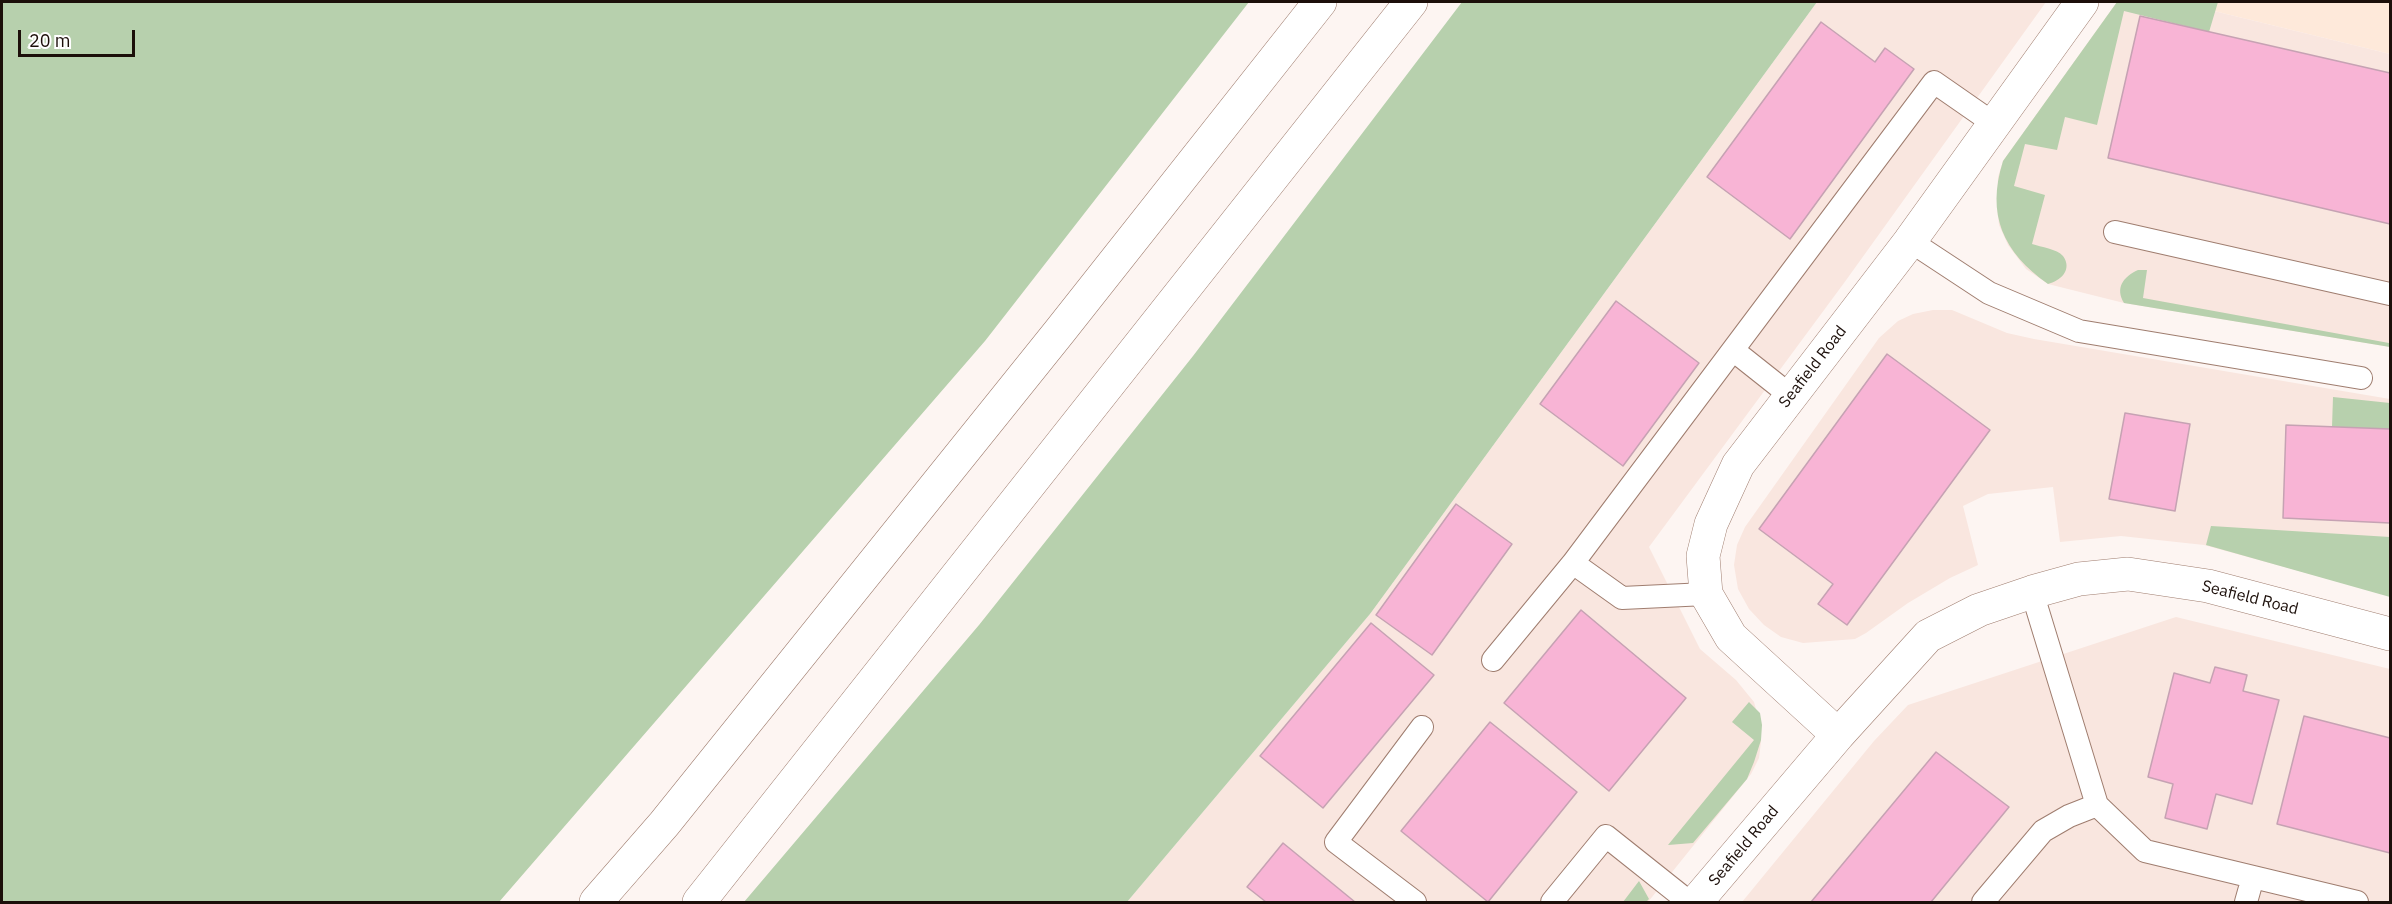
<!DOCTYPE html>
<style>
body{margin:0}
#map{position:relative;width:2392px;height:904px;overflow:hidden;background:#fdf5f2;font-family:"IBM Plex Sans",sans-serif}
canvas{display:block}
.frame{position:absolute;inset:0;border:3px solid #1c0f0a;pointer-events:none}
.scale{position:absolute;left:18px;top:30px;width:117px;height:27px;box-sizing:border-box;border:3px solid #1c0f0a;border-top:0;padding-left:8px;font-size:18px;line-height:21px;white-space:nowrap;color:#1c0f0a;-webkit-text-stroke:4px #fff;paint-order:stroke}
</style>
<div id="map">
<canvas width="2392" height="904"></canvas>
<div class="frame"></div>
<div class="scale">20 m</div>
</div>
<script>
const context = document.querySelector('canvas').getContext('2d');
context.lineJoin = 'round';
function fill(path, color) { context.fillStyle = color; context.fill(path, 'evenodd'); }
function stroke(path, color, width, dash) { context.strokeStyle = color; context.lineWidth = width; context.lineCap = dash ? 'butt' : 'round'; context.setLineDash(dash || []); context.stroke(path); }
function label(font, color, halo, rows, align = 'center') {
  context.font = font + ' "IBM Plex Sans",sans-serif'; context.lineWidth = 6; context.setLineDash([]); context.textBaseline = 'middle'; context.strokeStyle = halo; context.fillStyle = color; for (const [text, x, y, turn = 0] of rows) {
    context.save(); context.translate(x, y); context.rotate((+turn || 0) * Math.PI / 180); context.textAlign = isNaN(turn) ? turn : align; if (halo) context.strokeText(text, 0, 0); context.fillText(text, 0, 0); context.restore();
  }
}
fill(new Path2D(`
 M2177,2h213v52z`), '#fee9da');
fill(new Path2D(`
 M1817,2h229l-202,281 -195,264 51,102 36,31 18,22 7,25v15l-2,16 -8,16 -103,128h-521l243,-288z
 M2117,2h60l213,52v293l-266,-44 -76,-19 -22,-15 -18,-24 -9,-20 -2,-20 1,-28 5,-16z
 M1933,310h19l55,23 27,6 356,60v197l-186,-51 -83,-9 -61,6 -7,-55 -65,7 -25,12 15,59 -28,13 -42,25 -42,30 -11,6 -52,4 -22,-6 -17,-12 -15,-16 -11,-20 -4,-24 3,-20 8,-18 134,-189 19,-17 15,-7z
 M2176,617l214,52v233h-648l132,-161 34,-36z`), '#f9e6df');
fill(new Path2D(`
 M2,2h1247l-264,339 -486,561h-497z
 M1462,2h355l-447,612 -243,288h-383l235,-277 214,-269z
 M2117,2h101l-9,30 -85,-21 -27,114 -32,-8 -8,33 -32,-6 -11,42 31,9 -13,49c9,3 25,5 31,12 10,14 -3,25 -15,28 -45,-32 -62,-69 -45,-123z
 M2138,270h9l-4,28 246,45 1,-5v9l-266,-44c-9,-15 -1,-26 14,-33z
 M2333,397l57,6v26l-58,-2z
 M2211,526l179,11v60l-184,-52z
 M1749,702l11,11 2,12 -1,15 -7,22 -7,17 -54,64 -25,2 86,-105 -22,-18z
 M1639,881l10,18 -3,3h-23z`), '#b7d0ad');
const building = new Path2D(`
 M2140,16l250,57v151l-282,-66z
 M1821,22l54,40 10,-14 29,21 -124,170 -83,-62z
 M1616,301l83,62 -76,103 -83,-62z
 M1887,354l103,76 -143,195 -29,-21 15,-20 -74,-55z
 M2125,413l65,11 -15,87 -66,-12z
 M2286,425l104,4v94l-107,-5z
 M1456,504l56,40 -80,111 -56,-40z
 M1581,610l105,88 -77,93 -105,-88z
 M1371,623l63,52 -111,133 -63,-52z
 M2215,667l32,8 -4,16 36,9 -27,104 -36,-10 -9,35 -42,-11 8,-34 -25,-7 26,-104 36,10z
 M2304,716l86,22v115l-113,-29z
 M1490,722l87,70 -89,110 -87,-71z
 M1936,752l73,55 -78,95h-120z
 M1283,843l72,59h-89l-19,-15z`);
fill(building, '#f8b4d5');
stroke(building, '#c6a2b3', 1.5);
const service = new Path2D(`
 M2115,232l275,62
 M1910,241l79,52 90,38 282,47
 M1733,350l58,46
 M1573,563l361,-481 59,41
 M2032,592l65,213 48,46 212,51
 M1493,660l80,-97 49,35 84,-4
 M1415,902l-79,-60 86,-115
 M1552,902l54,-66 83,66
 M1983,902l60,-71 26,-15 28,-11
 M2246,902l7,-25`);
const minor = new Path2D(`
 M1838,735l-107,-98 -25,-43 -3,-38 8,-32 27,-59 172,-224 172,-239
 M1696,902l142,-167 90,-99 51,-26 53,-18 47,-13 49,-5 80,12 182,48`);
const trunk = new Path2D(`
 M596,902l68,-78 396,-493 260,-329
 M699,902l712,-900`);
stroke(service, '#9f7d6f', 24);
stroke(minor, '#9f7d6f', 34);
stroke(trunk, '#9f7d6f', 34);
stroke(service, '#fff', 22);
stroke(minor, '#fff', 33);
stroke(trunk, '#fff', 33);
label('16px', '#1c0f0a', '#fff', [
 ["Seafield Road",1813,367,-52],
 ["Seafield Road",2250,598,14],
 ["Seafield Road",1744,846,-50]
]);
</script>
